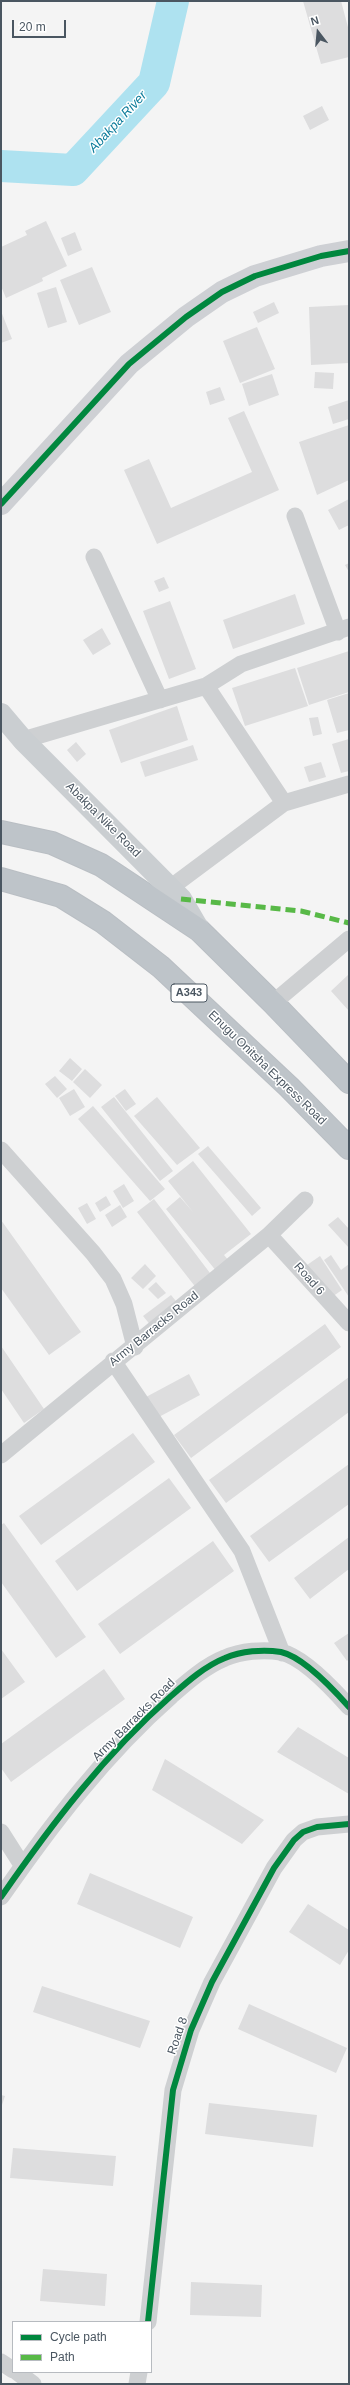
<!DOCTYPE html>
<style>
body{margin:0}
#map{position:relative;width:350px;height:2385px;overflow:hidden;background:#f4f4f4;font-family:Arial,sans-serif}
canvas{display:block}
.frame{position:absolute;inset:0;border:2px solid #4a5661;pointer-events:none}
.legend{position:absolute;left:12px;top:2321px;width:140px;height:52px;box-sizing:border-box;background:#fff;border:1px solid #b7bbc0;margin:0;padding:5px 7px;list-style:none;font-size:12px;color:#4a5661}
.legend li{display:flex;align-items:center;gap:8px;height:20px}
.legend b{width:20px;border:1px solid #b7bbc0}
.north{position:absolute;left:298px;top:12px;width:40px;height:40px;-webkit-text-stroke:3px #fff;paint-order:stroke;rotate:344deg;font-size:11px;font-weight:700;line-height:16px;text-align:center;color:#4a5661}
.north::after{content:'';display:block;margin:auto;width:14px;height:18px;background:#4a5661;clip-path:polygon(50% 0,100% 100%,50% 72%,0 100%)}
.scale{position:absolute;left:12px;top:20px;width:54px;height:18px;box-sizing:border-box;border:2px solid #4a5661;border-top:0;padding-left:5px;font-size:12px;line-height:14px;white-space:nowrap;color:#4a5661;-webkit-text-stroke:3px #fff;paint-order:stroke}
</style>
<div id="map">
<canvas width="350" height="2385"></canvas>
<div class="frame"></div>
<ul class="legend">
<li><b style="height:5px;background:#00873e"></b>Cycle path</li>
<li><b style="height:5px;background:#58b947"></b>Path</li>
</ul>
<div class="north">N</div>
<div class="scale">20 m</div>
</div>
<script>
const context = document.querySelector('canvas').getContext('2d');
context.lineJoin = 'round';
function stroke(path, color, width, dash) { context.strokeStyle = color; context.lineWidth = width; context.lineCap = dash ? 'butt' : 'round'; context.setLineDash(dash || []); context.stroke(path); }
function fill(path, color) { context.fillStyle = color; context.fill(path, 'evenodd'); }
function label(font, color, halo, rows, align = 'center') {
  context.font = font + ' Arial,sans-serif'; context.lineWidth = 3; context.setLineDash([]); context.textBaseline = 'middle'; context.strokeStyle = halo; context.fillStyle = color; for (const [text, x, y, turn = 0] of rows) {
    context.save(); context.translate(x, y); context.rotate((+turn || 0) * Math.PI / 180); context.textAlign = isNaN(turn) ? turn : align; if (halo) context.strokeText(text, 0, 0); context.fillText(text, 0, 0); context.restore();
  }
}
stroke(new Path2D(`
 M1,166l72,4 81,-87 19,-82`), '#aee2f0', 32);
fill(new Path2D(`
 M303,1h38l8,30v26l-28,7z
 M322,106l7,14 -19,10 -7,-14z
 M46,221l21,45 -25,12 1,3 -37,17 -5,-12v-39l26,-12 -2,-4z
 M75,232l7,18 -14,6 -7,-18z
 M92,267l19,45 -32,13 -19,-45z
 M56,287l11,35 -19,6 -11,-35z
 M274,302l5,11 -21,10 -5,-11z
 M349,305v58l-38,2 -2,-58z
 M1,311l11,28 -11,4z
 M257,327l18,42 -35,14 -17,-42z
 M315,372l19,1 -1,16 -19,-1z
 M272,374l7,21 -30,11 -7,-22z
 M220,387l5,13 -15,5 -4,-13z
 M349,400v19l-16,5 -5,-17z
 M244,411l35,79 -122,54 -33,-74 25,-11 22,49 81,-36 -24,-54z
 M349,425v55l-32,15 -18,-53z
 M349,499v26l-10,5 -11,-20z
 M349,563v9l-4,-7z
 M164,577l5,11 -10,4 -5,-11z
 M295,594l10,30 -72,25 -10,-29z
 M170,601l26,68 -27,10 -26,-68z
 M102,628l9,16 -18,11 -10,-15z
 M349,651v41l-40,13 -12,-37z
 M295,668l13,38 -63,20 -13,-38z
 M349,693v37l-12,3 -10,-33z
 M177,706l11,34 -67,23 -12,-33z
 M318,717l4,17 -9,2 -4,-18z
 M349,739v32l-8,2 -9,-29z
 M76,742l10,12 -9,8 -10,-12z
 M193,745l5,15 -53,17 -5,-15z
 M321,762l5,15 -17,5 -5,-15z
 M349,974v37l-18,-20z
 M70,1058l12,11 -10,12 -13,-10z
 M85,1069l17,16 -12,13 -17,-16z
 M55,1076l12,13 -10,9 -12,-14z
 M74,1089l11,18 -15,9 -11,-18z
 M125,1089l11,15 -10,7 -11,-15z
 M114,1097l59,74 -13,10 -59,-74z
 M157,1097l43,51 -23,17 -43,-49z
 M93,1106l72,83 -15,12 -72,-82z
 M208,1146l53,62 -9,8 -54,-62z
 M193,1161l58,73 -27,21 6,7 -13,10 -51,-63 14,-12 13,15 -25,-31z
 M124,1184l10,17 -11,7 -10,-17z
 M106,1196l5,9 -11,7 -5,-9z
 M154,1199l59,78 -16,12 -60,-77z
 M87,1203l9,16 -9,5 -9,-16z
 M120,1205l7,12 -15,10 -7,-12z
 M338,1217l11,12v19l-21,-23z
 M1,1220l80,112 -32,23 -48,-67z
 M331,1255l10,15 8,-6v33l-25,-37z
 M320,1256l22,34 -13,9 -22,-34z
 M145,1264l11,12 -13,13 -12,-11z
 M156,1282l10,11 -8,6 -10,-10z
 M171,1295l9,11 -28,21 -9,-11z
 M325,1324l16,23 -150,111 -17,-23z
 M1,1346l43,63 -20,14 -23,-34z
 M189,1374l11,21 -43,23 -11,-21z
 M349,1377v35l-123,91 -17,-23z
 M133,1433l22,29 -114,83 -22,-29z
 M349,1464v40l-80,58 -19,-26z
 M169,1478l22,30 -114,83 -22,-30z
 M4,1523l82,114 -30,21 -55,-76v-57z
 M349,1537v32l-39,30 -16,-21z
 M213,1541l21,30 -114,83 -22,-30z
 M349,1633v26l-2,2 -13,-18z
 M1,1649l24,33 -24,17z
 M104,1669l21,30 -114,83 -10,-14v-24z
 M298,1727l51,31v36l-72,-42z
 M165,1759l99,61 -22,24 -90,-54z
 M90,1873l103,44 -13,31 -103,-44z
 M308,1904l41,26v20l-9,15 -51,-33z
 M42,1986l108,35 -10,27 -107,-36z
 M249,2004l98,44 -11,25 -98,-44z
 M1,2095l4,1 -4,12z
 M209,2103l108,12 -4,32 -108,-13z
 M13,2148l103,8 -3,30 -103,-8z
 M43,2269l64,5 -2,32 -65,-5z
 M191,2282l71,3 -1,32 -71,-2z`), '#ddddde');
const highway = new Path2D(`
 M1,832l51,11 49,22 98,65 74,73 76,79
 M1,879l60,17 42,26 58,45 128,120 60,61`);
stroke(highway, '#b9bec3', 24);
stroke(new Path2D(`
 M295,516l43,116
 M94,557l66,143
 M206,686l78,117
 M23,740l183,-54 35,-22 108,-37
 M170,888l114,-85 65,-19
 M273,1003l76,-64
 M1,1150l92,103 20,26 11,25 11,43
 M269,1235l80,88
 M113,1361l129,190 40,102
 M1,1455l268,-220 36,-35
 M1,1832l21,33
 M1,1897c50,-72 104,-143 170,-201 16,-14 34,-30 54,-38 16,-7 38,-9 56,-6 22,5 53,38 68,55
 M148,2322l25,-232 18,-60 21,-48 62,-114 20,-28 9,-8 14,-5 32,-3
 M1,2362l12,8
 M17,2372l16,12
 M137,2384l2,-12`), '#ced0d2', 17);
stroke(new Path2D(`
 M1,504l128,-140 57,-47 36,-25 33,-16 66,-20 28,-5`), '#ced0d4', 22);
stroke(new Path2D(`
 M1,714l22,26 158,159 18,31`), '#caced1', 22);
stroke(highway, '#bec4c9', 22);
stroke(new Path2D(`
 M181,899l120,12 48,12`), '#58b947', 5, [10, 5]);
stroke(new Path2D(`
 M1,504l128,-140 57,-47 36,-25 33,-16 66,-20 28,-5
 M1,1897c50,-72 104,-143 170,-201 16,-14 34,-30 54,-38 16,-7 38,-9 56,-6 22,5 53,38 68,55
 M148,2322l25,-232 18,-60 21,-48 62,-114 20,-28 9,-8 14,-5 32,-3`), '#00873e', 6);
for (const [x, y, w] of [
 [189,993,36]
]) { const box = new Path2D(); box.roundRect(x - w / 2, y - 9, w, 18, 3); context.fillStyle = '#fff'; context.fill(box); stroke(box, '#4a5661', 1); }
label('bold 11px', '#4a5661', null, [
 ["A343",189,993]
]);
label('12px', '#4a5661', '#fff', [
 ["Abakpa Nike Road",103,820,45],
 ["Enugu Onitsha Express Road",267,1068,44],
 ["Road 6",309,1279,48],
 ["Army Barracks Road",154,1329,-39],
 ["Army Barracks Road",134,1720,-45],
 ["Road 8",178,2036,-71]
]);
label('italic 13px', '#0c7c9b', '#fff', [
 ["Abakpa River",118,122,-47]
]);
</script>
